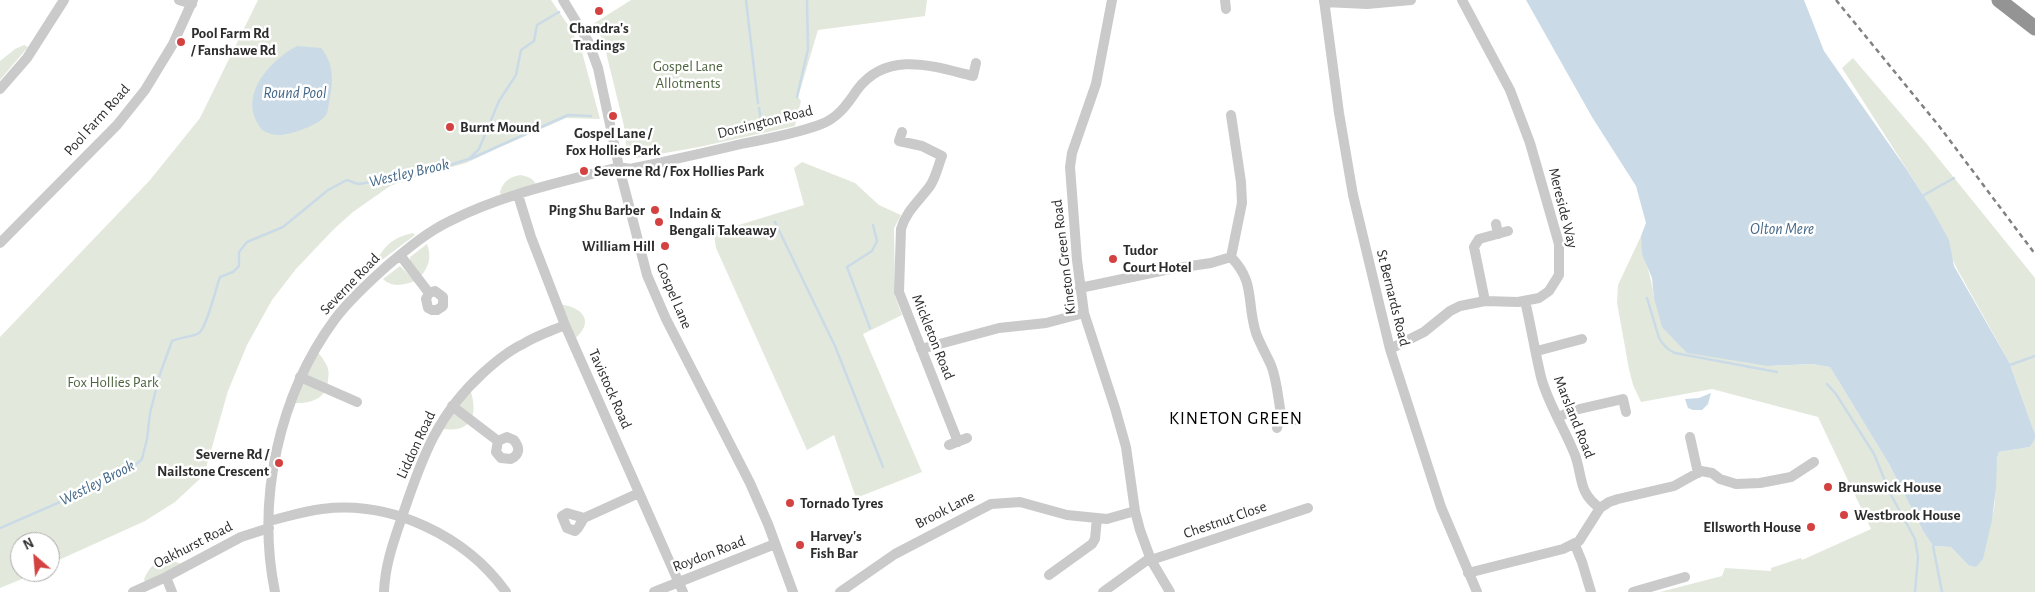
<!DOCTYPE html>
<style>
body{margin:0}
#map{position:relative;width:2035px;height:592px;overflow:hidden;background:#fff;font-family:"Alegreya Sans",sans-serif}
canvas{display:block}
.north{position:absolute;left:10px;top:532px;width:50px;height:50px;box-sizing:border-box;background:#fff;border:1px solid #ababab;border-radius:50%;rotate:333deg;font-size:14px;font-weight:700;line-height:20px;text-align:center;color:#2d2d2d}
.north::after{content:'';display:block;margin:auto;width:18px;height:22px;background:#d34141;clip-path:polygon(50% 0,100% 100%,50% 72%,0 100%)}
</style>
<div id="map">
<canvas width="2035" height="592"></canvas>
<div class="north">N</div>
</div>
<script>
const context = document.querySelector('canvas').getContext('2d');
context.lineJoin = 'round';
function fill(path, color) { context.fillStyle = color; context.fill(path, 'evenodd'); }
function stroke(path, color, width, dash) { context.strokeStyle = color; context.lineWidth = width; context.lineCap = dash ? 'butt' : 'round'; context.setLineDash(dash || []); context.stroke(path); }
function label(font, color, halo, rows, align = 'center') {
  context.font = font + ' "Alegreya Sans",sans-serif'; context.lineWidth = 5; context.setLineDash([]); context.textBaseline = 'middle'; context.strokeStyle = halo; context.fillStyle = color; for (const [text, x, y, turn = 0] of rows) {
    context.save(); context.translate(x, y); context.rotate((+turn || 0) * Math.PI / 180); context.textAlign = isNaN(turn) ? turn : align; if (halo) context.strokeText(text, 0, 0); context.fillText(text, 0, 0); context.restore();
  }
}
fill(new Path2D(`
 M258,0h293l21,31 10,21 18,67 -34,-1 -68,30 -32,15 -57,16 -19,7 -37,26 -19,17 -38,40 -24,31 -25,45 -19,46 -24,84 -29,27 -30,19 -95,43v-22h-30v30h15l-1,2 -34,14v-251l150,-157 50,-62z
 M631,0h296l-2,16 -107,14 -20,67 3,4 -6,25 -96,21 -62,11 -10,-3 -3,-29 -21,-86 -10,-16z
 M24,45l4,2 -28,33v-19l15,-12z
 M1853,58l73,85 109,135v156l-26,-72 -53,-95 -27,-63 -87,-136z
 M802,162l53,21 24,22 22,10 -7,13 1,68 7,19 -39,19 59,138 -66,26 -22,-63 -27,15 -91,-202 -2,-14 2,-2 88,-27 -10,-37z
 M520,175c6,1 14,3 16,10l-35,11 -1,-4c3,-10 9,-15 20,-17z
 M413,233l2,2 -41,31c9,-19 17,-28 39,-33z
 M1641,236c2,23 11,40 13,62l114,68 44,-2 18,3 59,97 34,67 10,15 18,1 17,18c7,-14 18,-29 23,-44 8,-22 1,-48 8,-69l31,-5 5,-8v153h-375l62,-16 3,-8 46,3v-3l30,-10 1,2 69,-31 -53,-112 -106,-28 -71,13 -8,-17 -4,-16 -12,-66 1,-18z
 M427,244c5,13 2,23 -7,33l-10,-16v-4z
 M400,266l15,15c-11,4 -23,7 -32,-2z
 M557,304c26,2 40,18 15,37z
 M317,351c3,4 7,9 9,13 3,5 3,11 2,16 -1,20 -19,24 -36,23z
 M469,386c11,30 3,49 -32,42z
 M169,559l12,5 -36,18 -1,-3c6,-13 11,-18 25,-20z`), '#e2e9dc');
fill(new Path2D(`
 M1526,0h278l20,51 83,119 22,34 20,36 5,26 55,96 26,72v5l-5,8 -31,5 -2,7 -1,29 -4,32 -9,39 -7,8 -8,-2 -17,-18 -18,-1 -10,-15 -34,-67 -59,-97 -18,-3 -44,2 -81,-13 -25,-26 -8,-29 -2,-20 -10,-24 -1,-18 5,-13 -10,-37 -44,-69z
 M297,46l24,2c14,16 12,36 8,55 -1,4 -1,9 -3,12 -6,10 -38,21 -49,20 -5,0 -11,-3 -15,-5 -3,-4 -6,-9 -8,-14 -9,-29 20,-58 43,-70z
 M1711,393l-3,11 -6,6h-9l-5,-2 -3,-9 14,-1z`), '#cadae7');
stroke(new Path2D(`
 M746,0l12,103
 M797,97l11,-48 -1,-49
 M759,108l3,20
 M470,159l98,-44 23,1
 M1924,195l30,-17
 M775,222l60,124 48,121
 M1647,298l12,40c4,7 9,12 16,15l102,19
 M870,328l-23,-61 25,-16 5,-10 -4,-16
 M2010,365l25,-9
 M1827,384l9,10 38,60 17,41 24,44 3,18 -3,35
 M0,528l90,-39 42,-21 10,-9 5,-20 3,-26 10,-39 12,-33c8,-4 21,-4 27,-8 7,-4 17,-45 21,-56l13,-5 6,-6v-14l8,-10 36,-15 45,-37 19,-10 11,4 34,-5 39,-8 38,-12 10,-10 20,-48 17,-26 5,-25 13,-9 3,-16 22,-13
 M1933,546l9,46`), '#cadae7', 2.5);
stroke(new Path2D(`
 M179,0l13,4
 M563,0l25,41 10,27 21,99 28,108 19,44 84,164 18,41 25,68
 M1112,0l-16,84 -24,69 -2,14 7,93 7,53 31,95 11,39 9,64 5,19 11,30 19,32
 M1225,0l1,9
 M1324,0l15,113 14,82 37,154 51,158 36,85
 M1324,2l43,2 44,-4
 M0,89l27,-31 37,-58
 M902,132l-3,9 23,5 20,10c-4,10 -6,21 -12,30 -11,15 -24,25 -29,43l-2,63 59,150
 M518,195l13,42 34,88 118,267
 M1496,224l2,10
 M0,243l117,-118 28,-35 28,-46 20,-44
 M400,255l29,38 6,-2 8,6v9l-6,4h-5l-4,-2 -2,-9 3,-6
 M1231,257l11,-54 -1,-21 -10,-67
 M1080,288l90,-19 41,-6 20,-6c25,26 15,44 25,76 4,11 10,21 15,32 6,15 7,33 10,49
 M1485,301l-11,-54 5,-8 29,-8
 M1525,301c6,25 10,51 16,76 7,27 24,52 34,78 8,22 3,38 25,53
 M921,349l78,-21 47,-5 38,-10
 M1390,349l34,-17 26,-21 10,-5 25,-5 33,1 21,-4 10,-7 10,-16v-31l-29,-101 -20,-53 -48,-90
 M1537,351l45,-12
 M300,377l57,25
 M452,406l46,35 9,-4 7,3c6,8 6,14 -3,19l-10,-1 -5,-6 2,-11
 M1558,417l17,-7 48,-11 3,13
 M1277,428l4,-14 16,6
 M1690,437l8,36
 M949,445l18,-7
 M584,518l-17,-5 -5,3 5,12 8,3 3,-3 6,-10 55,-25
 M269,521c17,-4 35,-10 53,-12 69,-9 144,27 184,83
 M1575,545l7,17 9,30
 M1151,560l157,-52
 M1468,573l95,-24 16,-8 21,-33 9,-6 9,-3 56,-13 27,-15 11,2 8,6 16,5 24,-1 31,-6 23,-15
 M1049,575l43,-31 3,-5 2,-21
 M166,577l6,15
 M133,592l33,-15 75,-40 28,-9
 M275,592c-19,-93 4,-197 60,-273 15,-20 35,-38 53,-54 19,-16 39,-33 62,-44 53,-27 112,-39 169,-54l11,2c37,-8 74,-16 111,-25 26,-5 53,-10 78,-19 18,-6 28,-20 38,-35 30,-40 75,-24 116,-14l3,-13
 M384,592c1,-29 11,-54 20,-81 19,-56 34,-97 79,-138 12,-11 25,-22 40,-29 13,-8 28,-13 42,-19
 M654,592l121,-48
 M840,592l55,-38 96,-50 29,-2 47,13 40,4 28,-8
 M1103,592l47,-34
 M1633,592l52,-15`), '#cacaca', 10);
stroke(new Path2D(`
 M1999,0l36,28`), '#949494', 15);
stroke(new Path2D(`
 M1836,0l103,126 96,128`), '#828282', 2.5, [5, 4]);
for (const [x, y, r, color] of [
 [599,11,5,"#d34141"],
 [181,42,5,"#d34141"],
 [613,116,5,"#d34141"],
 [450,127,5,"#d34141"],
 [584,171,5,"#d34141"],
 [655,210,5,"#d34141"],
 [659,222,5,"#d34141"],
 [665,246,5,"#d34141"],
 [1113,259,5,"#d34141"],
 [279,463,5,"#d34141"],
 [1828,487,5,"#d34141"],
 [790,503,5,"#d34141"],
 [1844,515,5,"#d34141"],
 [1811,527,5,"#d34141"],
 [800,545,5,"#d34141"]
]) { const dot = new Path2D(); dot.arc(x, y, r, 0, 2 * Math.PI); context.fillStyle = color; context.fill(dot); stroke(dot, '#fff', 2); }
label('bold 15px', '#2d2d2d', '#fff', [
 ["Chandra's",599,28,"center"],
 ["Tradings",599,45,"center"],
 ["Pool Farm Rd",191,33],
 ["/ Fanshawe Rd",191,50],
 ["Burnt Mound",460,127],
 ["Gospel Lane /",613,133,"center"],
 ["Fox Hollies Park",613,150,"center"],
 ["Severne Rd / Fox Hollies Park",594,171],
 ["Ping Shu Barber",645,210,"right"],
 ["Indain &",669,213],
 ["Bengali Takeaway",669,230],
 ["William Hill",655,246,"right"],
 ["Tudor",1123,250],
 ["Court Hotel",1123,267],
 ["Severne Rd /",269,454,"right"],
 ["Nailstone Crescent",269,471,"right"],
 ["Brunswick House",1838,487],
 ["Tornado Tyres",800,503],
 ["Westbrook House",1854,515],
 ["Ellsworth House",1801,527,"right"],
 ["Harvey's",810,536],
 ["Fish Bar",810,553]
], 'left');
label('15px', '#4e643f', '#fff', [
 ["Gospel Lane",688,66],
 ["Allotments",688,83],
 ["Fox Hollies Park",113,382]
]);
label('15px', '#2d2d2d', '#fff', [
 ["Pool Farm Road",97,120,-48],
 ["Dorsington Road",765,122,-14],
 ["Mereside Way",1563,208,76],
 ["Kineton Green Road",1064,257,-97],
 ["Severne Road",350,284,-46],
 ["Gospel Lane",674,296,67],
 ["St Bernards Road",1393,298,76],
 ["Mickleton Road",933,337,68],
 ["Tavistock Road",610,389,66],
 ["Marsland Road",1574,417,68],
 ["Liddon Road",416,445,-65],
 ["Brook Lane",945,510,-27],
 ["Chestnut Close",1225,520,-19],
 ["Oakhurst Road",193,545,-27],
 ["Roydon Road",709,554,-21]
]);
label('italic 16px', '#446887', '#fff', [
 ["Round Pool",295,93],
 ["Westley Brook",409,173,-13],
 ["Olton Mere",1782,229],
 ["Westley Brook",97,483,-27]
]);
context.letterSpacing = '1px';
label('18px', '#000', '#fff', [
 ["KINETON GREEN",1236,419]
]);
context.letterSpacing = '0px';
</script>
